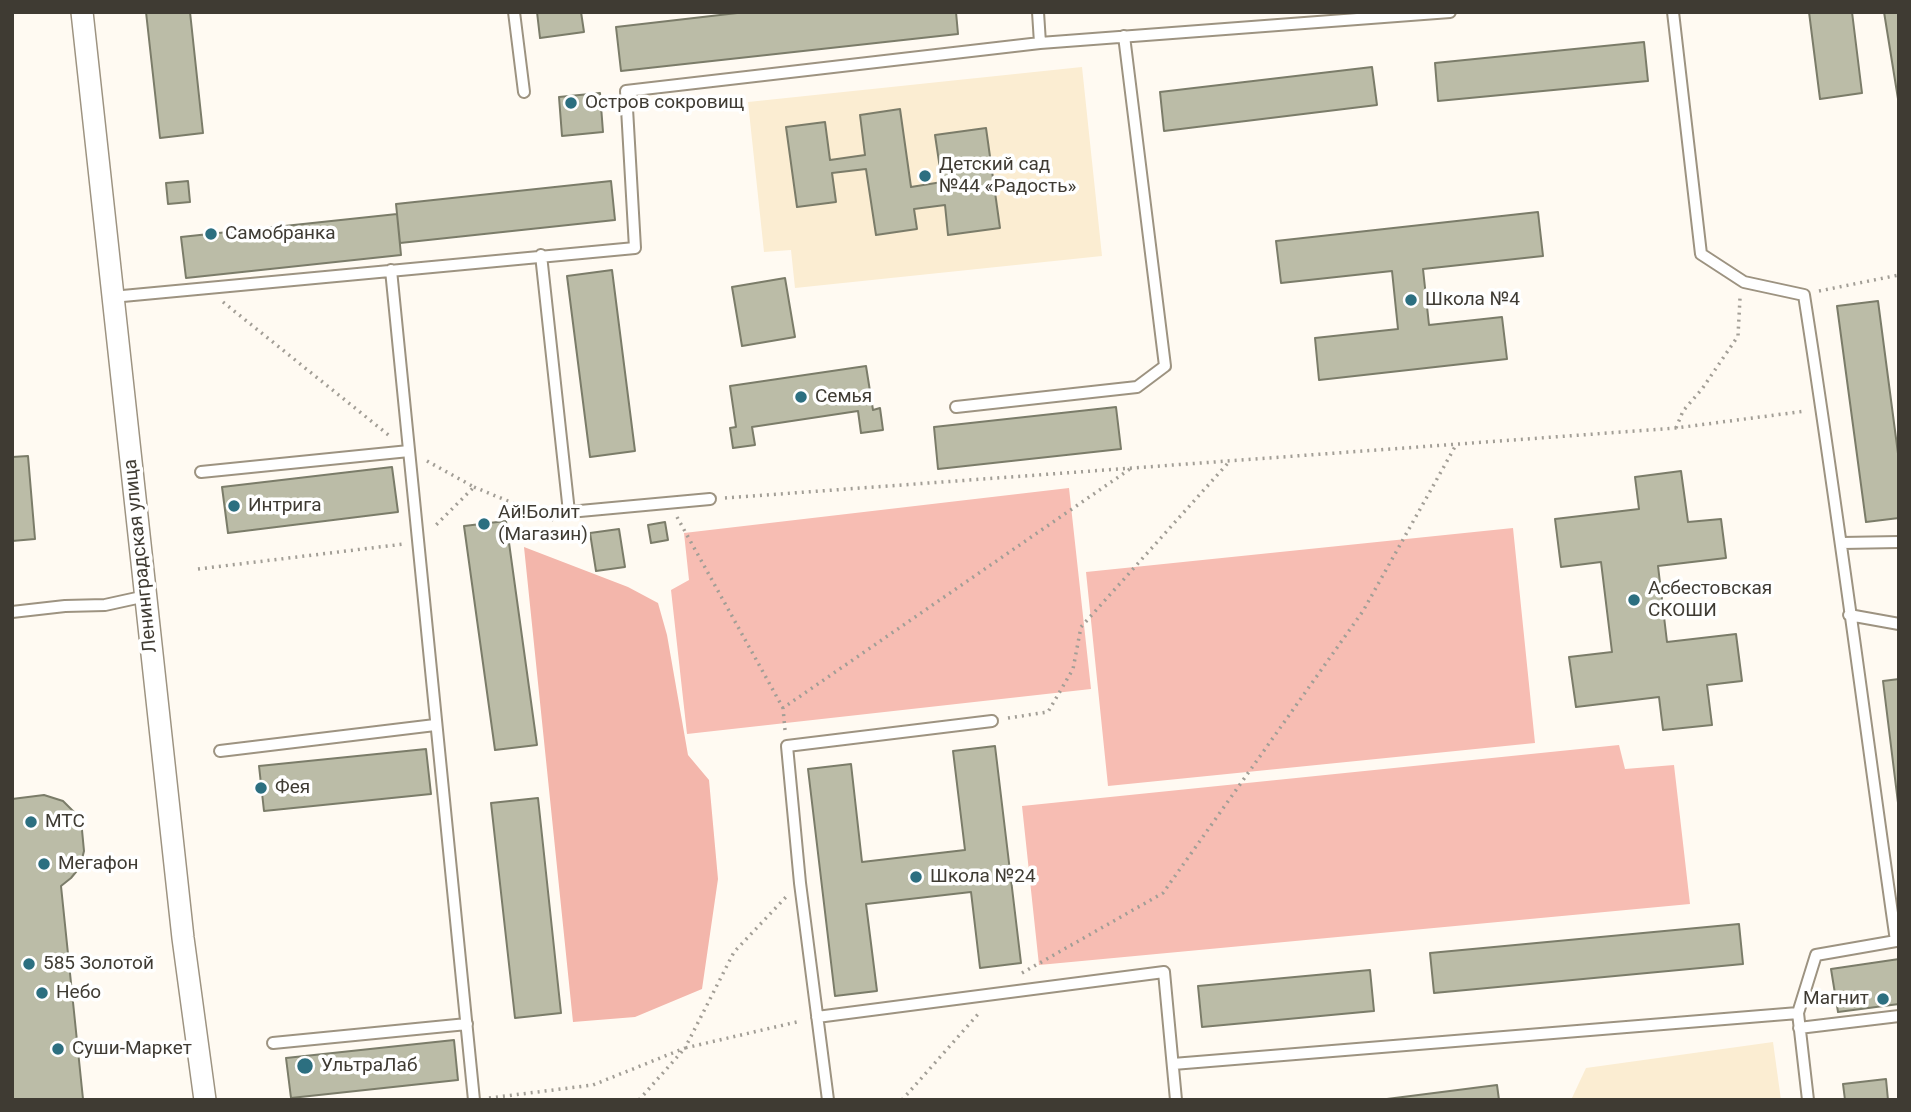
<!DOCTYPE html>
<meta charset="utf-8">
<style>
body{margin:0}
#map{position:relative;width:1911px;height:1112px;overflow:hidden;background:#fffaf2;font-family:Roboto,sans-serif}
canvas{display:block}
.frame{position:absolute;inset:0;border:14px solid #3f3b33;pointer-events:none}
</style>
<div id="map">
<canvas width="1911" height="1112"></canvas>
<div class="frame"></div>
</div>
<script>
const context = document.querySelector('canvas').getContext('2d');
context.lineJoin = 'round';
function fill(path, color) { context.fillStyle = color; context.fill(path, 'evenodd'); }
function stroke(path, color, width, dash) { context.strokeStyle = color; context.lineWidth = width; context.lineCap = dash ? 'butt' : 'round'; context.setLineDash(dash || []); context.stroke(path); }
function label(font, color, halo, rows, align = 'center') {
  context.font = font + ' Roboto,sans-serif'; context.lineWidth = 7; context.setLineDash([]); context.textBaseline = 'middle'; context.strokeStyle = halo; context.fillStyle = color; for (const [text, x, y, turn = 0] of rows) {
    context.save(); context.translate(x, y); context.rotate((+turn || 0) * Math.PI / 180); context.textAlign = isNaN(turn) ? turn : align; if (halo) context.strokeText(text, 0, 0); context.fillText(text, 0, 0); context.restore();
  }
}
fill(new Path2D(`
 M1082,67l20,189 -307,32 -4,-38 -27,2 -16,-150z
 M1773,1042l8,58h-210l15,-32z`), '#fbedd2');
fill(new Path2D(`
 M1069,488l22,201 -404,45 -16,-144 18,-10 -5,-47z
 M1513,528l22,215 -427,43 -22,-214z
 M1619,745l6,24 49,-4 16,139 -651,61 -17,-159z`), '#f7bdb3');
fill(new Path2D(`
 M524,547l104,40 30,16 9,32 21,120 21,25 9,99 -16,110 -67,28 -62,5z`), '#f3b6ab');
const building = new Path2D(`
 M146,12h44l13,121 -43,5z
 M537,12h44l3,20 -44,6z
 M746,12h210l2,22 -337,37 -5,-44z
 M1809,12h43l10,81 -42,6z
 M1884,12h15v93z
 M1644,42l4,39 -210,20 -3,-38z
 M1372,67l5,38 -213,26 -4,-39z
 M600,93l3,39 -41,4 -3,-39z
 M900,109l11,78 31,-5 -7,-47 51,-7 14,100 -52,7 -3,-30 -31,4 3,20 -41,6 -10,-66 -34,4 4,29 -39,5 -11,-80 39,-5 5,38 35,-5 -5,-40z
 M188,181l2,21 -22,2 -2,-21z
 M611,181l4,39 -215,23 -4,-39z
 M1538,212l5,44 -120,13 6,56 73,-8 5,42 -188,21 -4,-42 83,-9 -6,-58 -111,12 -5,-42z
 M397,214l4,41 -215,23 -5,-41z
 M612,270l23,181 -45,6 -23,-181z
 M785,278l10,59 -53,9 -10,-59z
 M1878,301l21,160v57l-33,4 -29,-216z
 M866,366l7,44 7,-2 3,22 -22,3 -3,-22 -106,16 3,18 -22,3 -3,-20 6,-1 -6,-41z
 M1116,407l5,42 -183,20 -4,-42z
 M28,456l7,83 -23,2v-84z
 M392,467l6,45 -170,21 -6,-46z
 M1681,471l7,51 33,-3 5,39 -68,8 9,76 69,-8 6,47 -35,4 5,40 -49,5 -4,-33 -83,10 -7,-50 43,-5 -11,-90 -40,5 -6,-48 84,-10 -4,-32z
 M506,521l31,224 -42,5 -31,-224z
 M665,522l3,18 -17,3 -3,-18z
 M619,529l6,38 -29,4 -6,-38z
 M1899,679v132l-16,-130z
 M995,746l26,217 -41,5 -9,-76 -105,12 11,87 -42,5 -27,-227 43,-5 11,98 103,-12 -12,-99z
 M426,749l5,45 -167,17 -5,-45z
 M44,795l19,6 11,11 8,18 2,21 -4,16 -9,11 -10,8 22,213 -71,1v-301z
 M538,798l23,215 -46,5 -24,-215z
 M1739,924l4,40 -309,29 -4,-40z
 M1899,959v45l-61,8 -7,-43z
 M1370,970l4,41 -172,16 -4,-41z
 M454,1040l4,40 -167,18 -5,-40z
 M1886,1079l2,21h-43l-2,-16z
 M1497,1085l2,15h-120z`);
fill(building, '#bbbca7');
stroke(building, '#7b7c69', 2);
const service = new Path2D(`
 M514,12l10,80
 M1038,12l2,31
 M1673,12l28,242 43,28 60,13c34,215 61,430 92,646l-80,14 -18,58 10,87
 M541,255l28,257 141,-13
 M391,270l83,830
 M112,297l523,-49 -9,-157 414,-48 410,-31
 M956,407l181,-20 28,-21 -41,-330
 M201,472l208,-21
 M1842,543l57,-1
 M12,612l53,-6 40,-1 41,-9
 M1849,615l50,9
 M220,751l215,-26
 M817,1017l347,-45 12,128
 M1799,1028l100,-12
 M273,1043l194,-19
 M1173,1064l625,-51
 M828,1100l-28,-217 -13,-137 205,-25`);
const minor = new Path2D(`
 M82,12l101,926 22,162`);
stroke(service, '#9d9381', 14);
stroke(minor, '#9d9381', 24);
stroke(new Path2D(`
 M1819,291l80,-16
 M223,302l168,135
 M1676,428l7,-17 19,-22 36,-53 2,-38
 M427,461l47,26 -40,40
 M474,487l82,34
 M725,498l951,-70 130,-17
 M677,517l106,191
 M198,569l206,-25
 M1008,718l40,-6 25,-43 8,-42 147,-164
 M785,730l-2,-22 347,-239
 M1022,973l141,-80 200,-282 93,-166
 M489,1098l104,-13 92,-37 49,-96 52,-55
 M639,1100l46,-52 116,-27
 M902,1100l78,-88`), '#a29e96', 3.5, [2, 5]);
stroke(service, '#fff', 10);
stroke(minor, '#fff', 21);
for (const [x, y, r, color] of [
 [571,103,7,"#2c6f80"],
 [925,176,7,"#2c6f80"],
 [211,234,7,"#2c6f80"],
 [1411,300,7,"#2c6f80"],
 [801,397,7,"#2c6f80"],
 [234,506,7,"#2c6f80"],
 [484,524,7,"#2c6f80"],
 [1634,600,7,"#2c6f80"],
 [261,788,7,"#2c6f80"],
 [31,822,7,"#2c6f80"],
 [44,864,7,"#2c6f80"],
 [916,877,7,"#2c6f80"],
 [29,964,7,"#2c6f80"],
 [42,993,7,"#2c6f80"],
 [1883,999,7,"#2c6f80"],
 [58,1049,7,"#2c6f80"],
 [305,1066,9,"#2c6f80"]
]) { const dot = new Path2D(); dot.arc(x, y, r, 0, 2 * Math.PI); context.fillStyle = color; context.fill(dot); stroke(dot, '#fff', 2.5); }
label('19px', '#3f3b33', '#fff', [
 ["Остров сокровищ",585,103],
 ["Детский сад",939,165],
 ["№44 «Радость»",939,187],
 ["Самобранка",225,234],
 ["Школа №4",1425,300],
 ["Семья",815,397],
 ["Интрига",248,506],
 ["Ай!Болит",498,513],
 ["(Магазин)",498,535],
 ["Асбестовская",1648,589],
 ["СКОШИ",1648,611],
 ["Фея",275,788],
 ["МТС",45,822],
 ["Мегафон",58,864],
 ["Школа №24",930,877],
 ["585 Золотой",43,964],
 ["Небо",56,993],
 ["Магнит",1869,999,"right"],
 ["Суши-Маркет",72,1049],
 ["УльтраЛаб",321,1066]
], 'left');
label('19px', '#3f3b33', '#fff', [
 ["Ленинградская улица",141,556,-96]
]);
</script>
